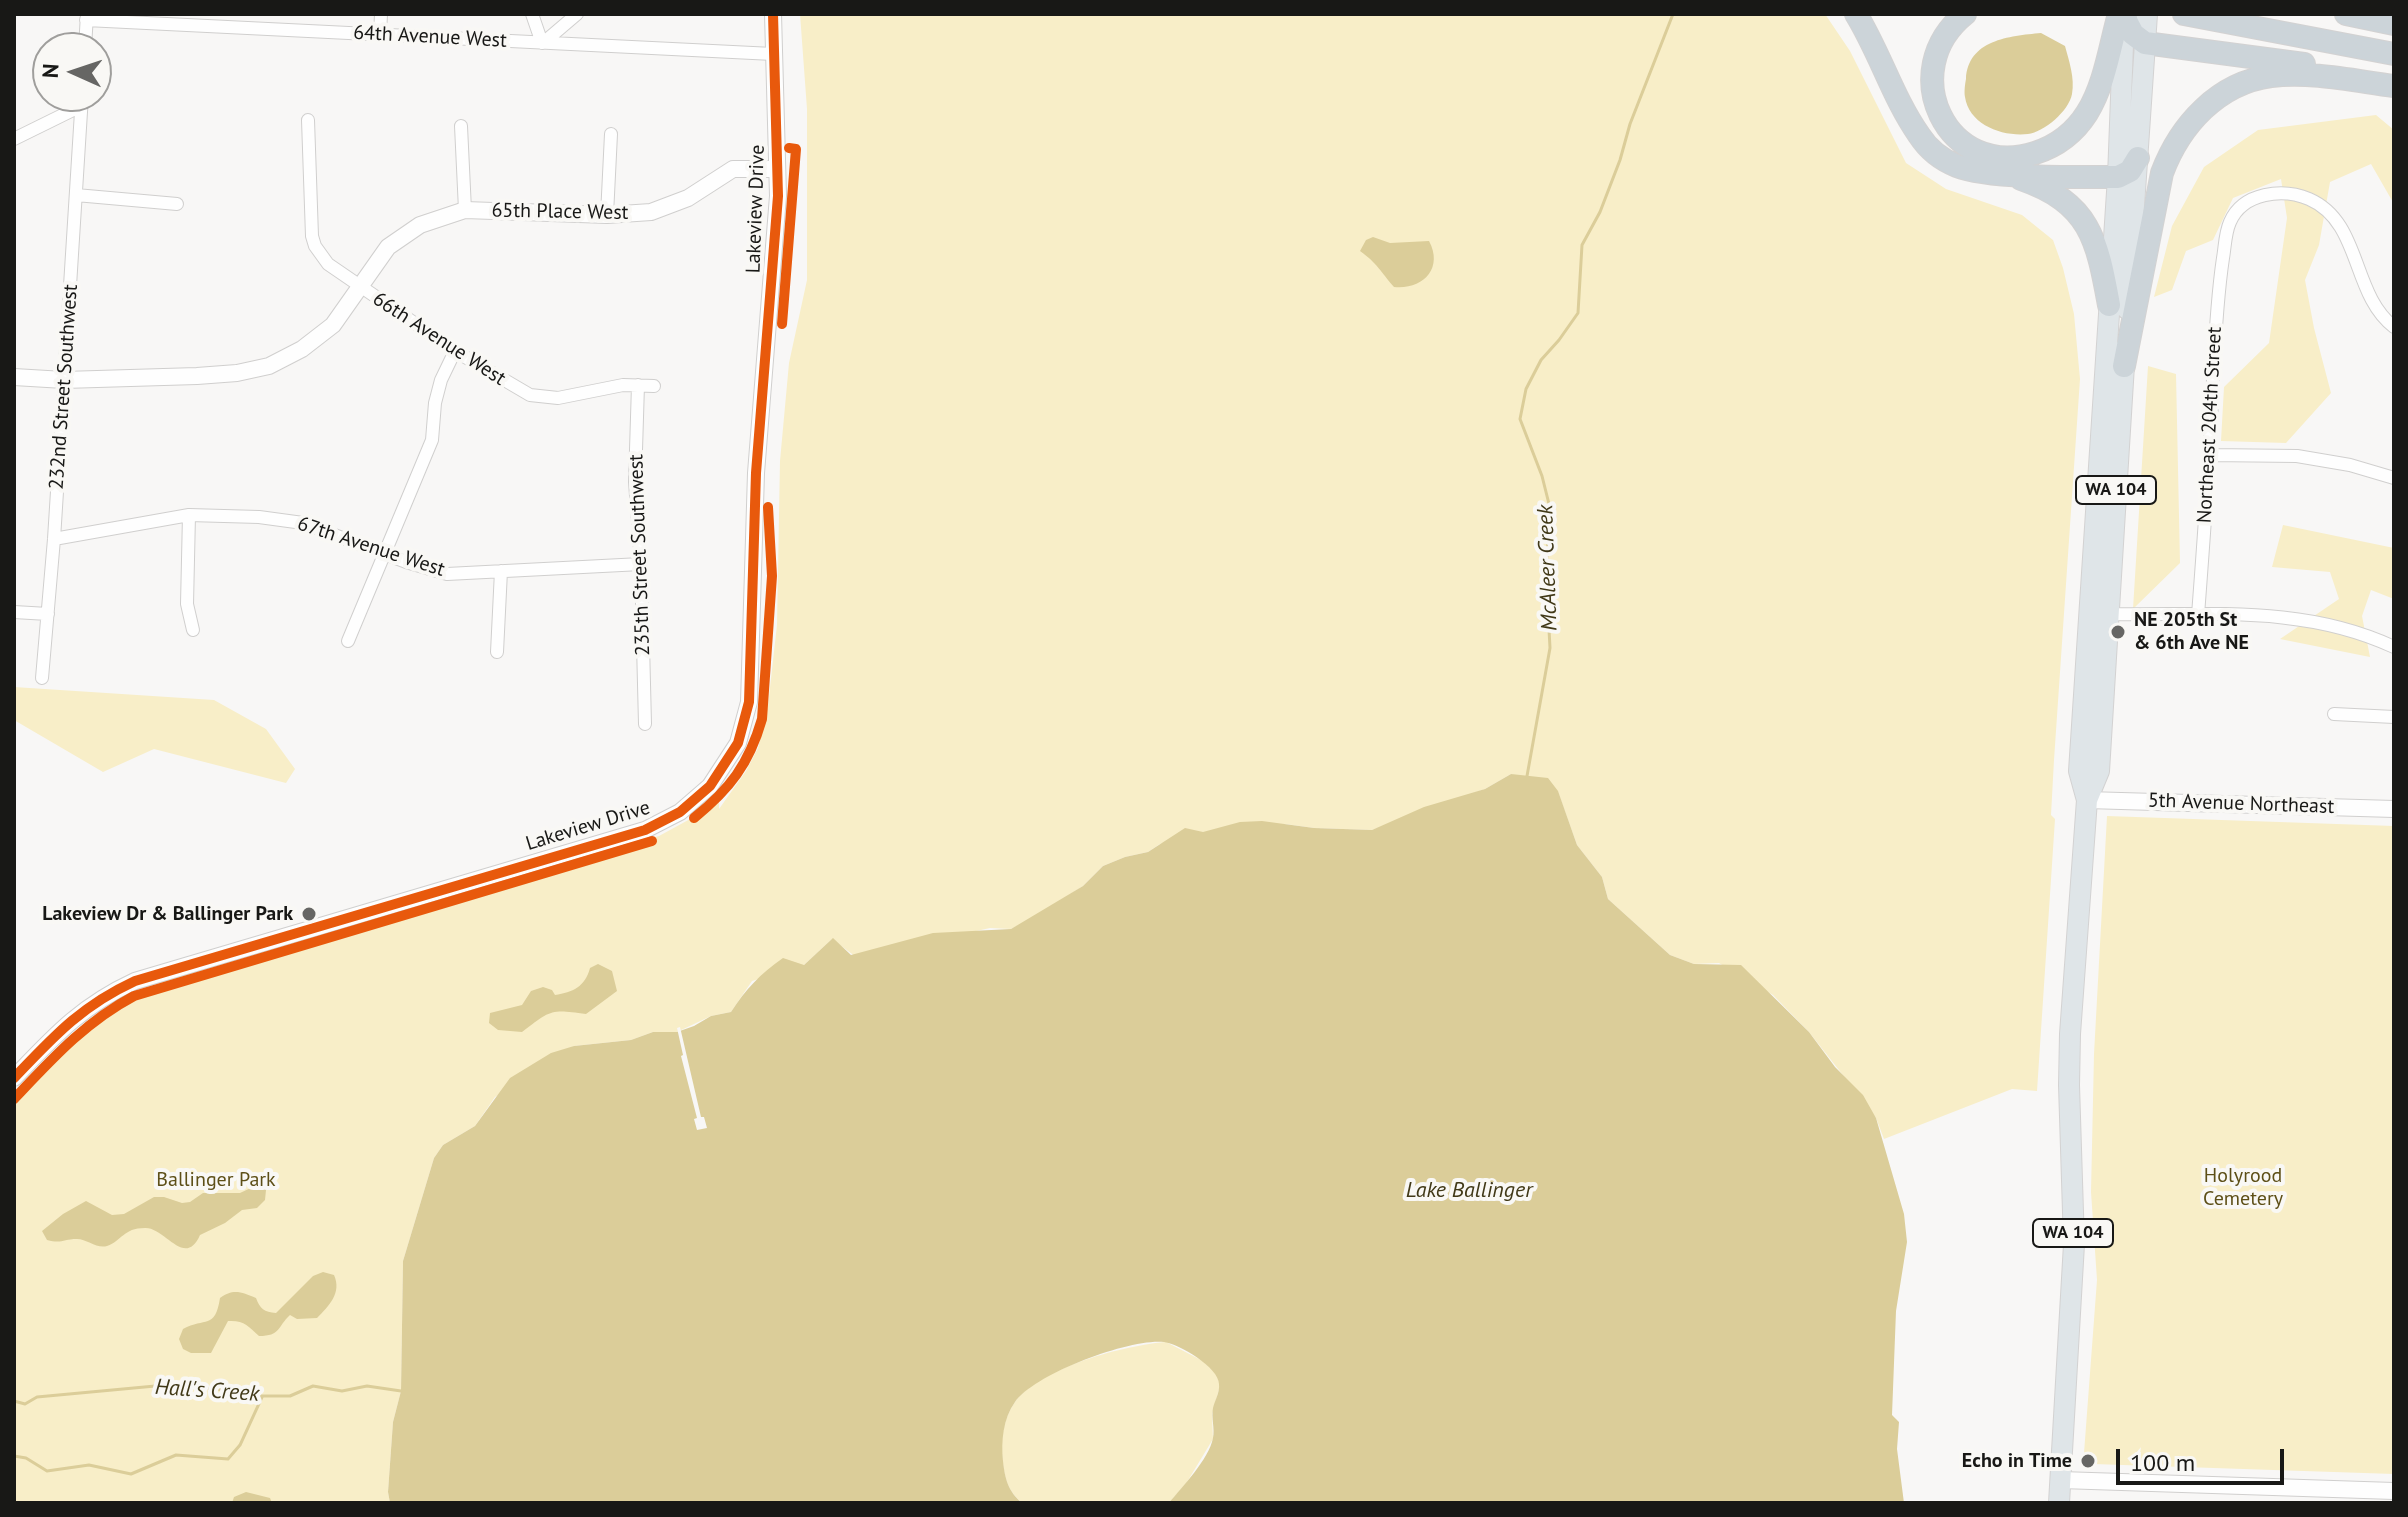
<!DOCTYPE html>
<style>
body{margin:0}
#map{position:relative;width:2408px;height:1517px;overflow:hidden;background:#f8f7f6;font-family:"PT Sans",sans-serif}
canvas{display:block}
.frame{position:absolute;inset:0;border:16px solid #181816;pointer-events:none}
.north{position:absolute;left:32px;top:32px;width:80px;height:80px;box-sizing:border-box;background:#f9f8f5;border:2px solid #9f9e9c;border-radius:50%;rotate:273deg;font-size:22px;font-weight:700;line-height:32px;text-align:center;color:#181816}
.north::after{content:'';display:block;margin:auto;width:28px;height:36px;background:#666664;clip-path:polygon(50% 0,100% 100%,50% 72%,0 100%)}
.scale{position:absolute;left:2116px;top:1449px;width:168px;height:36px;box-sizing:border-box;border:4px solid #181816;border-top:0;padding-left:10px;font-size:24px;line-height:28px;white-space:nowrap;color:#181816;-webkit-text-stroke:6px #f9f8f5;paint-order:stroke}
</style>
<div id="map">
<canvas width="2408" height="1517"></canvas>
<div class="frame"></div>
<div class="north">N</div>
<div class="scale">100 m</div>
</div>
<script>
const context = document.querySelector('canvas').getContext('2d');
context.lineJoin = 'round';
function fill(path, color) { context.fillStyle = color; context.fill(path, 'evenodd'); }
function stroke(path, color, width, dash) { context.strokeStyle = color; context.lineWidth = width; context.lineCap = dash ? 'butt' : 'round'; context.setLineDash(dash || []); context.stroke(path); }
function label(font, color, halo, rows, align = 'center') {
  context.font = font + ' "PT Sans",sans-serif'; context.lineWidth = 8; context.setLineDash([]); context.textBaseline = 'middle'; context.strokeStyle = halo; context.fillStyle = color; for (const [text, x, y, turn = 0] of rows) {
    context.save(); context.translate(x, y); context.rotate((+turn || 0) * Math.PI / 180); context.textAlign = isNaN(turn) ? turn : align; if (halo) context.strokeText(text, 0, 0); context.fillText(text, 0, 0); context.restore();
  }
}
fill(new Path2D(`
 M800,14h1025l25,37 56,112 40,26 76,26 31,25 10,28 11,46 6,65 -26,381 -3,55 4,4 -18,272 -25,-2 -128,50 -8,-21 -30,-39 -37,-47 -36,-37 -54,-32 -25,1 -24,-9 -62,-56 -6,-22 -25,-32 -19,-53 -47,-18 -26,15 -113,41 -58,-2 -29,-4 -125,20 -12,8 -23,5 -22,9 -20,20 -48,31 -24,12 -21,-1 -134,29 -24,-18 -28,26 -52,16 -21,31 -20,4 -34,16h-24l-22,8 -57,6 -79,51 -20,29 -32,19 -9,13 -31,103 -2,130 -8,31 -5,70 2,11h-376v-408l76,-77 37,-21 40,-17 492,-144 33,-18 27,-24v15l27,-38 12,-23 10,-43 9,-80 3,-164 9,-98 18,-83v-171z
 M2376,115l18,15v74l-23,-40 -41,18 -11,63 -14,35 9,48 17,65 -45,50 -65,-2 3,-54 45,-44 18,-125 -6,-39 -48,19 -20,42 -27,11 -14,39 -18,7 18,-71 32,-59 54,-37z
 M2148,366l28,8 4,189 -47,46z
 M2283,525l111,23v51l-23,-9 -9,26 8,41 -90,-18 59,-40 -9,-27 -58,-5z
 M14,687l200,13 52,29 29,40 -9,14 -132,-34 -51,23 -89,-52z
 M2107,816l287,10v648l-301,-10 -9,-11 13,-173 -6,-88 3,-138z
 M1166,1342l37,19 14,13 3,12 -8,28 1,25 -26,43 -18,21h-147c-16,-14 -18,-28 -20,-49 -2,-17 3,-38 13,-52 25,-35 111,-57 151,-60z`), '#f8eec8');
fill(new Path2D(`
 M2041,33l24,13c4,15 10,32 7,48 -3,17 -28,38 -44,40 -25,3 -59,-9 -63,-37 -1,-5 0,-13 1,-18 2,-39 43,-43 75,-46z
 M1373,237l17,6 39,-2c15,28 -7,49 -35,46 -13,-15 -17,-24 -34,-36l6,-11z
 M1511,774l37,4 10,13 19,54 25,32 6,22 62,56 24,9 47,1 68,67 26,35 28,28 13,23 28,96 3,28 -11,69 -4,104 7,7 -2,27 7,54h-735c13,-16 40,-44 44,-65 2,-10 -2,-20 0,-30 2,-8 7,-16 6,-24 0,-16 -39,-40 -55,-42 -34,-4 -130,32 -149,60 -12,17 -14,39 -12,59 2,18 5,30 19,42h-632l-2,-11 5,-70 8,-31 2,-130 31,-103 9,-13 32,-19 35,-48 41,-25 23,-7 57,-6 22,-8h24l17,-6 17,-10 20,-4c15,-23 29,-38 52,-54l21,7 29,-27 18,17 82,-22 78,-4 72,-43 20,-20 22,-9 23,-5 37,-24 18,4 37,-10 22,-1 52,7 58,2 52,-23 61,-18z
 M598,964l14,7 5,20 -31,23c-36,-5 -35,-4 -64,18l-24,-2 -9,-7 1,-10 32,-8 9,-14 12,-4 9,3 3,5c18,-3 30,-8 35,-27z
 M257,1185l9,5 -1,10 -8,8 -15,2 -17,13 -25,12c-15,34 -35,-8 -55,-7 -22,0 -23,13 -38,18 -10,3 -20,-7 -30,-7 -14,0 -15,5 -30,1l-5,-9 21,-17 23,-13 26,14 12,-1 30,-17h10l18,6 8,-1 13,-9h37z
 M323,1272l11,3c8,18 -5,31 -17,43l-20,1 -7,-4c-13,12 -9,21 -31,21 -11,-10 -15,-16 -31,-15l-17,32h-20l-8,-4 -4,-10 4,-10c22,-12 32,1 37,-31 13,-10 22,-6 36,0 4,11 8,14 20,15l37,-37z
 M246,1492l24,6 2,5h-40l2,-6z`), '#dbcd99');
fill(new Path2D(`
 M680,1027l21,90h3l3,11 -10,2 -3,-11 3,-1 -16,-62 2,-1 -6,-27z`), '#f8f7f6');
stroke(new Path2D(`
 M1527,776l23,-128 -4,-75 4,-65 -8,-32 -22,-57 6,-30 15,-29 18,-20 19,-27 4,-68 18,-33 20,-52 10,-36 43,-110
 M14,1401l11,3 12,-7 129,-12 74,6 22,5h28l23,-10 29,5 25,-5 34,5
 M14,1456l12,2 21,13 42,-6 42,9 45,-19 52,4 12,-14 22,-48`), '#dbcd99', 3);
const minor = new Path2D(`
 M532,14l10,29
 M86,20l687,34
 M380,35l1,-21
 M543,43l34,-29
 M85,48l2,-34
 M308,120l4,116 3,10 13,18 127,87 75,44 28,3 65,-13 31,1
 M461,126l4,84
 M14,139l67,-33
 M76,195l101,9
 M607,215l4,-81
 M638,385l-3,97 6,82 4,160
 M2210,455l87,1 53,9 44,13
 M189,515l-2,89 6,26
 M54,539l135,-24 70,2 44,6 103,39 41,12 194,-10
 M14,612l34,2
 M2109,614c98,2 193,-10 285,33
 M2198,615c6,-79 12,-157 15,-236 2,-41 4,-81 10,-121 2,-11 2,-25 7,-36 13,-30 53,-34 79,-23 53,23 42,95 85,128
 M348,641l84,-201 3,-37 6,-23 14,-29
 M497,652l4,-81
 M42,678l12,-139 28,-443
 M2334,714l60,3`);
const tertiary = new Path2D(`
 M14,377l50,3 133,-4 40,-3 32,-7 33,-17 31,-24 55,-78 32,-22 45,-15 142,5 44,-3 37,-14 45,-29h44
 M2087,800l307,9
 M14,1078c40,-42 67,-72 121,-97l510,-151 35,-18 30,-26 28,-43 11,-41 7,-229 22,-277 -5,-182
 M2061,1480l333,11`);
const primary = new Path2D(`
 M2127,309l20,-295
 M2087,800l-8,-29 39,-594 6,-159
 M2059,1503l15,-259 -5,-159 1,-51 17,-234 12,-29 26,-422`);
const motorway = new Path2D(`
 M1856,14c24,39 37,84 63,121 9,14 23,25 38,31 33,13 123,11 161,11l12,-6 8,-13
 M1965,14c-70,56 -19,167 70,139 22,-7 40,-21 52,-40 18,-29 23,-67 32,-99
 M2184,14l210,40
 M2346,14l48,10
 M2124,17l9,17 12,9 159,21
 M2021,179c69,24 76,60 88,126
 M2124,366l38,-193c18,-48 56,-90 109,-97 40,-5 84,5 123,10`);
stroke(minor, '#d0cfce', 14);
stroke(tertiary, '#d0cfce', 18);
stroke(primary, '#d3d2d2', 22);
stroke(motorway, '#d3d2d2', 24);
stroke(minor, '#fefefe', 12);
stroke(tertiary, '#fefefe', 16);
stroke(primary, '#dfe5e8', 20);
stroke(motorway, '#ccd4d9', 22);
stroke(new Path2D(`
 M782,324l14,-175 -7,-1
 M694,818c36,-29 55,-54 68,-99l10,-143 -4,-69
 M14,1078c40,-42 67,-72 121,-97l510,-151 35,-18 30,-26 28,-43 11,-41 7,-229 22,-277 -5,-182
 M14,1099c37,-39 71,-77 120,-103l518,-155`), '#e8590c', 10);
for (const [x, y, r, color] of [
 [2118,632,8,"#666664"],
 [309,914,8,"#666664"],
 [2088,1461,8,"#666664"]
]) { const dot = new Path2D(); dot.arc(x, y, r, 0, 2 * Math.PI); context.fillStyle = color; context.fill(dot); stroke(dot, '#f9f8f5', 3); }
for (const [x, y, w] of [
 [2116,490,80],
 [2073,1233,80]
]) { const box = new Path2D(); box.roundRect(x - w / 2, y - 14, w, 28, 6); context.fillStyle = '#f9f8f5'; context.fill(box); stroke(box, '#181816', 2); }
label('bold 18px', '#181816', null, [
 ["WA 104",2116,490],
 ["WA 104",2073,1233]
]);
label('20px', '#181816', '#f9f8f5', [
 ["64th Avenue West",430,37,3],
 ["Lakeview Drive",756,209,-88],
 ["65th Place West",560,212,1],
 ["66th Avenue West",439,339,33],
 ["232nd Street Southwest",64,387,-86],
 ["Northeast 204th Street",2210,425,-87],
 ["67th Avenue West",371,547,18],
 ["235th Street Southwest",640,555,-92],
 ["5th Avenue Northeast",2241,804,2],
 ["Lakeview Drive",588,826,-17]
]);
label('bold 20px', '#181816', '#f9f8f5', [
 ["NE 205th St",2134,620,"left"],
 ["& 6th Ave NE",2134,643,"left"],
 ["Lakeview Dr & Ballinger Park",293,914],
 ["Echo in Time",2072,1461]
], 'right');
label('20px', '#5d4f17', '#f9f8f5', [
 ["Holyrood",2243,1176],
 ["Cemetery",2243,1199],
 ["Ballinger Park",216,1180]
]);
label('italic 22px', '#413918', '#f9f8f5', [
 ["McAleer Creek",1548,568,-92],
 ["Lake Ballinger",1469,1191],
 ["Hall's Creek",207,1391,4]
]);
</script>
